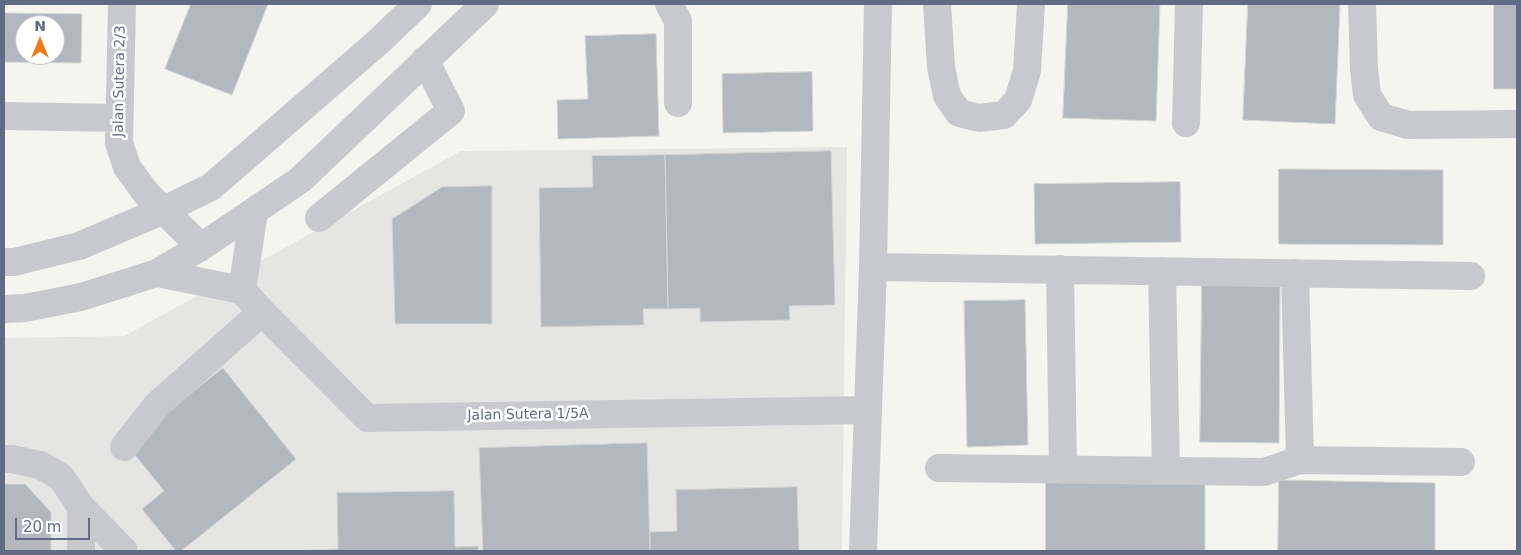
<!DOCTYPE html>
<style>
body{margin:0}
#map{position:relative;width:1521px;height:555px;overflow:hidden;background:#f4f5f0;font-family:"DejaVu Sans",sans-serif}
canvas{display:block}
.frame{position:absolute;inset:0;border:5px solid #616c84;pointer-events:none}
.north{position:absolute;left:15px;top:15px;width:50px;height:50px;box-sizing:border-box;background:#fff;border:1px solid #c0c4ce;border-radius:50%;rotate:0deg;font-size:14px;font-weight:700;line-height:20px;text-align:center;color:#616c84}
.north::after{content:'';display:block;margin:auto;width:18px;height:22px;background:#f17b15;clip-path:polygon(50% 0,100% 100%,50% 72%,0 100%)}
.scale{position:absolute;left:15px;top:518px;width:75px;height:22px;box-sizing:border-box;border:2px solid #616c84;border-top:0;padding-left:6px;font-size:15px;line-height:18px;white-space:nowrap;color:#616c84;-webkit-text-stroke:4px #fff;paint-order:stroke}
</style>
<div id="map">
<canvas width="1521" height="555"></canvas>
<div class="frame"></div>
<div class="north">N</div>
<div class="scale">20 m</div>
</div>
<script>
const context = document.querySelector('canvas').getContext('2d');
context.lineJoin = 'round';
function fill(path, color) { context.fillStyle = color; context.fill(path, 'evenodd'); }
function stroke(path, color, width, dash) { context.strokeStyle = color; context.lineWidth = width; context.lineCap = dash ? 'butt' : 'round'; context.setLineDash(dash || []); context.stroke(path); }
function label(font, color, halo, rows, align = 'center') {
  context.font = font + ' "DejaVu Sans",sans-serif'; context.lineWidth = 5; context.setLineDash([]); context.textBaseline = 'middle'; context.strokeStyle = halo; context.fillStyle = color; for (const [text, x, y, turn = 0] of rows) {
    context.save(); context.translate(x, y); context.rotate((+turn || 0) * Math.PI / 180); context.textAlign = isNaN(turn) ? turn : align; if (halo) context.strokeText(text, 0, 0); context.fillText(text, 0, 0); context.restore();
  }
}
fill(new Path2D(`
 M847,147l-5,404h-838v-213l120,-2 337,-185z`), '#e5e5e4');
const building = new Path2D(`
 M191,4h77l-36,91 -67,-26z
 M1068,4h92l-4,117 -93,-3z
 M1248,4h92l-5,120 -92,-4z
 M1494,4h23v85h-23z
 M4,13l78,1 -1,49 -77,-1zM25,25h30v30h-30z
 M656,34l3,102 -101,3 -1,-39 31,-1 -3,-63z
 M812,72l1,59 -90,2 -1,-59z
 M831,151l4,154 -46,1 1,14 -90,2v-14l-32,1 -3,-154z
 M665,155l3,154h-25l1,16 -103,2 -2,-139 54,-1 -1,-31z
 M1279,169l164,1v75l-164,-1z
 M1180,182l1,60 -146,2 -1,-60z
 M492,186v138h-97l-3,-105 50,-32z
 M1202,283h78l-1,160 -79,-1z
 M1025,300l3,145 -61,2 -3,-146z
 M223,368l73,91 -115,92h-5l-34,-42 22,-18 -37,-46z
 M647,443l3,108h-167l-4,-103z
 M1279,480l156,3v68h-157z
 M1046,482h159v69h-159z
 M4,484h21l26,28v39h-47z
 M797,487l2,64h-149v-19l27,-1 -1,-41z
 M454,491l1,56 23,-1v5h-189l49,-2 -1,-56z`);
fill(building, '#b3b7be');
stroke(building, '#d5d6d3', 1);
stroke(new Path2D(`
 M122,4l-3,139 8,24 19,26 55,54
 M669,4l9,17v82
 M937,4l4,63 6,29 12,17 20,5 25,-3 14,-15 9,-29 4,-67
 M1362,4l2,65 3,26 14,22 27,8 109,-1
 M4,116l115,2
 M1186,123l3,-119
 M319,218l132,-107 -26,-51
 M4,262h10l65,-16 85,-36 47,-23 166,-144 41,-39
 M873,267l598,9
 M1060,269l3,201
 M1162,271l4,200
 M157,273l85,17
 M242,290l20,22 105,106 501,-8
 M242,290l12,-78
 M4,309l21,-1 56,-11 76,-24 44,-26 99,-67 185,-176
 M124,447l33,-42 105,-93
 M4,459h8l28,6 21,12 20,30 43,44
 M1300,460l161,2
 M939,468l325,4 36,-12 -5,-187
 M81,551v-44
 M863,551l10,-284 5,-263`), '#c7c9cd', 28);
label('14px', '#616c84', '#fff', [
 ["Jalan Sutera 2/3",120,81,-89],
 ["Jalan Sutera 1/5A",528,415,-1]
]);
</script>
